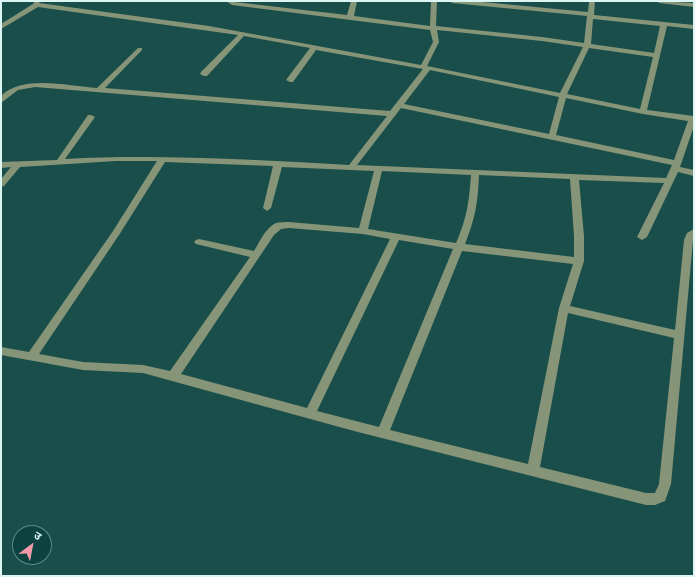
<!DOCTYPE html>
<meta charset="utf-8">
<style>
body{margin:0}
#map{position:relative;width:695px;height:577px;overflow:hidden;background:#1a4e4b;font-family:Barlow,"Noto Sans Devanagari",sans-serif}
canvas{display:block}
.frame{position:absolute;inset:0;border:2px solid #dcf6f3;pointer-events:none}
.north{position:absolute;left:12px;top:525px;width:40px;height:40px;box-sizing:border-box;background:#0c4340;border:1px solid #5f8b88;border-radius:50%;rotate:32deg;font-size:11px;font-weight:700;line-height:16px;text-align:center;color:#dcf6f3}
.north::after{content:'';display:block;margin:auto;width:14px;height:18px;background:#f39aa8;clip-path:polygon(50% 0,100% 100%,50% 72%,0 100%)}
</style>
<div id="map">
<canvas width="695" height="577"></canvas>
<div class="frame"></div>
<div class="north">उ</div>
</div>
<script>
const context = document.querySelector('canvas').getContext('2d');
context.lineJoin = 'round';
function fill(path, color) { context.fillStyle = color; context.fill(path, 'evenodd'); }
fill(new Path2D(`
 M35,1h6l-2,2 170,23 212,39 12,-23 -3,-12 -198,-25 -6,-4 121,14 4,-14h6l-3,15 76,10 1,-25h6l-1,25 106,11 42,6 3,-27 -135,-13 -3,-2h23l116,11 1,-11h6l-1,14 100,10v4l-27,-3 -20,84 47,6v10l-14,41 14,3v6l-16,-4 -31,65 -5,3 -5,-3 27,-54 -85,-3 5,56v25l-14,45 105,24 9,-90 3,-7 7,-4 -23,255 -6,17 -10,4h-9l-292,-74 -211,-58 -60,-3 -82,-15v-8l28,5 84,-121 44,-70h-41l-96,6 -16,19 -3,1v-8l10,-12 -10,1v-6l56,-2 31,-45h3l4,2 -30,42c95,-5 189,1 284,6l38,-49 -352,-29 -17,3 -17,13v-7c21,-22 68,-10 96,-8l41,-40h4v2l-37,38 285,23 33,-42 -107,-19 -23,32h-3l-4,-2 24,-32 -66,-12 -37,40h-3l-4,-2 1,-2 37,-37 -200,-28 -37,22v-5l32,-20zM593,19l67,7 -6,27 -63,-9zM437,30l105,11 41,6 -23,46 -133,-27 12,-24zM589,48l64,9 -13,52 -73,-15zM430,70l129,27 -10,37 -145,-30zM566,98l77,16 45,7 -14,39 -118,-25zM401,108l271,57 -6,13 -309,-13zM165,162l108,4 -10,42 4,3 4,-3 11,-41 92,4 -15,57 -70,-6c-4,0 -9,0 -13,1 -10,4 -17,20 -22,28l-55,-12 -3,1 -2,2 2,2 54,13 -80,114 -27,-6 -60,-3 -44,-8 80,-119zM382,171l89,4c-2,27 -4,43 -15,68l-88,-14zM479,175l91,4 4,57v21l-109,-13c10,-25 13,-41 14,-69zM289,228l74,6 27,5 -83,169 -126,-34 93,-139 7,-6zM399,240l54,9 -74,178 -62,-16zM462,251l111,13 -14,44 -31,156 -138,-34zM568,313l106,25 -15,146 -4,9h-9l-106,-26z
 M656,1l38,2v4l-35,-4z`), '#869577');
</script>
